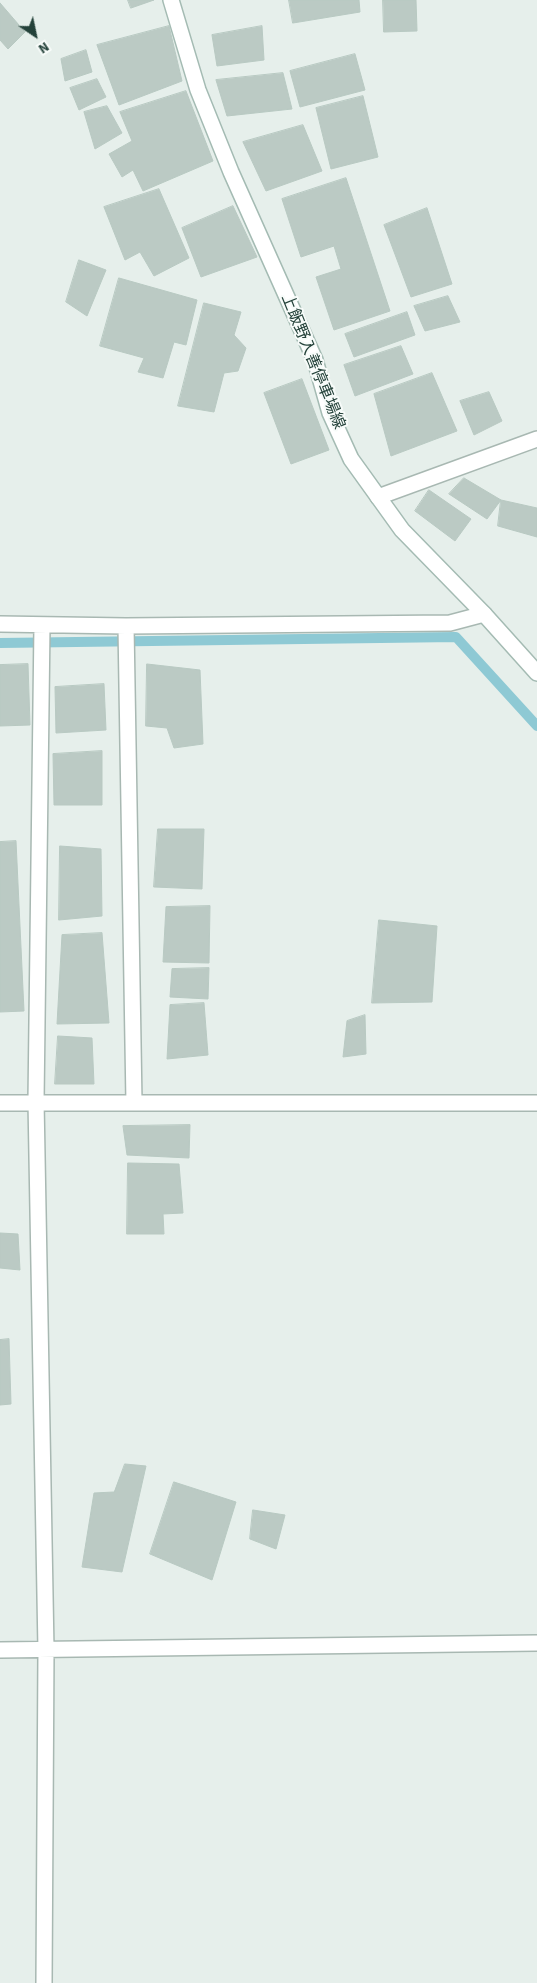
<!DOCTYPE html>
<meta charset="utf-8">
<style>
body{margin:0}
#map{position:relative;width:537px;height:1983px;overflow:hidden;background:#e6efeb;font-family:"Source Sans 3",sans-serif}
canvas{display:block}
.north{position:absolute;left:10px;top:10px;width:50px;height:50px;-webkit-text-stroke:4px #f7fbf9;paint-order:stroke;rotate:146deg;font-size:14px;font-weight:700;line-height:20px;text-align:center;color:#24423a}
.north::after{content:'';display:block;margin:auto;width:18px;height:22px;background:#24423a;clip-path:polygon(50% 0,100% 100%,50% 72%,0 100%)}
</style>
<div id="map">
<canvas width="537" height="1983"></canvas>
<div class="north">N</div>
</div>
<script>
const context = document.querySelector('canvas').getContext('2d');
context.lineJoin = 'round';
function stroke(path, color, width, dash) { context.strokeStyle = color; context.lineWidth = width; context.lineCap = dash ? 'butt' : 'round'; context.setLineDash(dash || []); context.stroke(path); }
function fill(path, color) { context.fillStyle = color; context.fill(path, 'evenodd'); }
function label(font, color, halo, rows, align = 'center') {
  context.font = font + ' "Source Sans 3","Noto Sans JP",sans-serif'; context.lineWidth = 4; context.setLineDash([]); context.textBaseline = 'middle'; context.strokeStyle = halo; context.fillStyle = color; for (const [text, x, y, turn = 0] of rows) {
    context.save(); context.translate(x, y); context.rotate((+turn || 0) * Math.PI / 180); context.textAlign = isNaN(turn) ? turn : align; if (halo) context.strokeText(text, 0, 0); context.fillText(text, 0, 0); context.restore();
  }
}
stroke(new Path2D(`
 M0,643l456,-6 81,89`), '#8ec9d4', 10);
const building = new Path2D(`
 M128,0h26l-23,8z
 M289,0h70l1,12 -67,11z
 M383,0h33l1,31 -33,1z
 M0,3l25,29 -17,17 -8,-9z
 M169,26l13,55 -63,24 -22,-60z
 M262,26l2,34 -47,6 -5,-31z
 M86,50l6,22 -27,9 -4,-22z
 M355,54l10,36 -65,17 -10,-36z
 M283,73l9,36 -65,7 -11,-36z
 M97,79l9,18 -27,13 -9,-22z
 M186,91l27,70 -70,30 -10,-21 -11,7 -13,-23 23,-13 -12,-29z
 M363,96l15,61 -47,12 -15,-61z
 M107,106l15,27 -27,16 -11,-37z
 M303,125l19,46 -56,20 -23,-49z
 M346,178l44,133 -56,19 -18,-53 25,-8 -7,-23 -33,11 -19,-58z
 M159,189l30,69 -35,18 -14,-24 -15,8 -21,-53z
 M233,206l24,51 -56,20 -19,-49z
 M427,208l25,76 -41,13 -27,-72z
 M79,260l27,10 -19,46 -21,-14z
 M119,278l78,22 -11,45 -12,-3 -11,36 -25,-6 6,-14 -44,-12z
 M448,296l12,26 -35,9 -11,-25z
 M204,303l37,9 -7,23 12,13 -8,23 -14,2 -10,39 -36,-6z
 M407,312l8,23 -61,22 -9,-23z
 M401,346l12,28 -58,22 -11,-31z
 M432,373l25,58 -66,25 -17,-62z
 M302,379l27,71 -38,14 -27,-71z
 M489,392l13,29 -28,14 -14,-34z
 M464,478l37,22 -14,19 -38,-25z
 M429,490l42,29 -16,22 -40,-30z
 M501,500l36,8v29l-39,-11z
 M28,664l2,61 -30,1v-61z
 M147,664l53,6 3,74 -29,4 -7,-20 -21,-2z
 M104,684l2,46 -50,3 -1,-46z
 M102,751v54h-48l-1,-51z
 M158,829h46l-2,60 -48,-2z
 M16,841l8,170 -24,1v-170z
 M60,846l41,3 1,67 -43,4z
 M210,906l-1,57 -46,-1 3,-55z
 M379,920l58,6 -5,76 -60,1z
 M102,933l7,90 -52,1 5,-89z
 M209,968l-1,31 -38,-2 2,-28z
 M204,1003l4,52 -41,4 3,-54z
 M365,1015l1,39 -23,3 4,-36z
 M58,1036l34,2 2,46h-39z
 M190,1125l-1,33 -62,-3 -4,-29z
 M128,1163l51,1 4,49 -20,1 1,20h-37z
 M0,1233l18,1 2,36 -20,-2z
 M9,1339l2,65 -11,1v-65z
 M125,1464l21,2 -24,106 -40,-5 12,-74 20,-1z
 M174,1482l62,20 -24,78 -62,-26z
 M253,1510l32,5 -9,34 -26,-10z`);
fill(building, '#bbcac4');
stroke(building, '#b8c9c2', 1);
const street = new Path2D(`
 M378,497l159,-58
 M0,624l126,2 324,-3 34,-9
 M42,625l-6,476 10,549 -2,333
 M126,626l8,477
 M0,1103h537
 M0,1650l537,-7`);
const secondary = new Path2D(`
 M171,0l27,90 33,82 84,188 15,53 21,46 51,71 82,84 53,59`);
stroke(street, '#a8b8b2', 18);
stroke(secondary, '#a4bbb3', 18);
stroke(street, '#fff', 15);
stroke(secondary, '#fff', 15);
label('16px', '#24423a', '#f7fbf9', [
 ["上飯野入善停車場線",312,362,68]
]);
</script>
